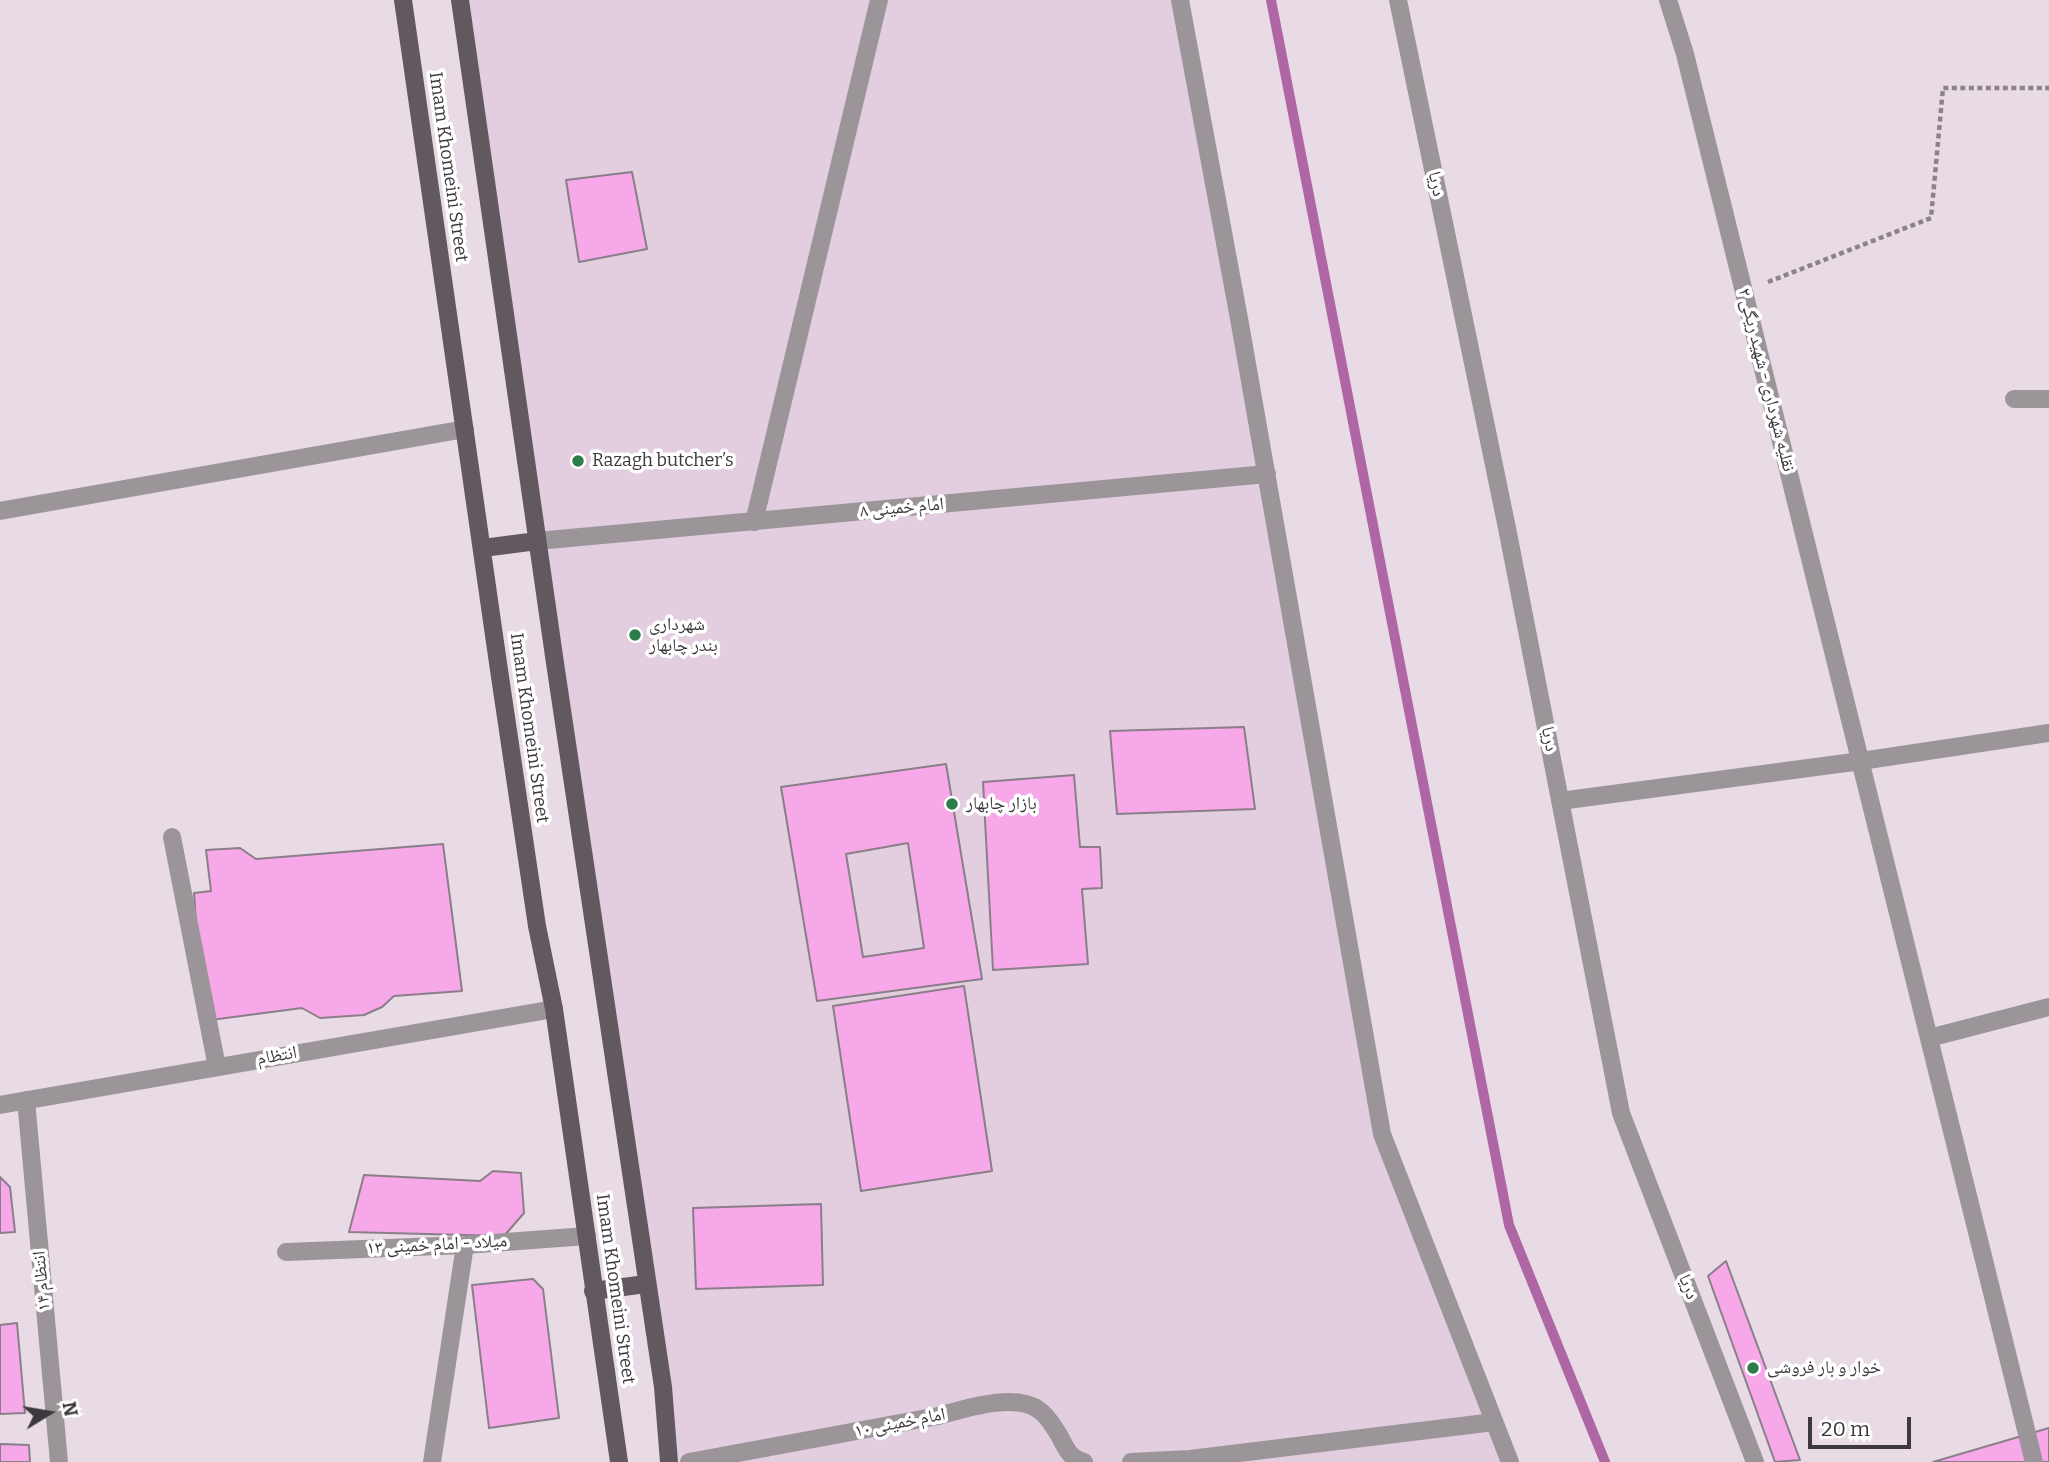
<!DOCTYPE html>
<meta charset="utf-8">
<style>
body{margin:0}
#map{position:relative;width:2049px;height:1462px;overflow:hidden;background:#e8dbe5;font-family:Bitter,serif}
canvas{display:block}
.north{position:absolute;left:14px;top:1378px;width:70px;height:70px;-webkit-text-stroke:5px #fff;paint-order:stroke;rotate:79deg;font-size:19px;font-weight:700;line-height:28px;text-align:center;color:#3d383c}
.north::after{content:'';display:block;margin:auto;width:24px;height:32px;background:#3d383c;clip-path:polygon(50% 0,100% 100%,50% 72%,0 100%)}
.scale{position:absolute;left:1808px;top:1417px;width:103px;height:32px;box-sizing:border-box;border:4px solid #3d383c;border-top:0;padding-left:9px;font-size:21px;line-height:24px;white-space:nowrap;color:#3d383c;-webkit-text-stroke:5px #fff;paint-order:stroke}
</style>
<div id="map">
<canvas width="2049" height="1462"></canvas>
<div class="north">N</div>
<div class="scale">20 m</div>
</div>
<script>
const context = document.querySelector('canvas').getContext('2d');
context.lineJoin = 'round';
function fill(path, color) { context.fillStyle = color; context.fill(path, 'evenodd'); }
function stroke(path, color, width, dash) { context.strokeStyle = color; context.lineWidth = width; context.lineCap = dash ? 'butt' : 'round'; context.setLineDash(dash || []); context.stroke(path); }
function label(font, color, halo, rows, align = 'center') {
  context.font = font + ' Bitter,"Noto Naskh Arabic",serif'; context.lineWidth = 7; context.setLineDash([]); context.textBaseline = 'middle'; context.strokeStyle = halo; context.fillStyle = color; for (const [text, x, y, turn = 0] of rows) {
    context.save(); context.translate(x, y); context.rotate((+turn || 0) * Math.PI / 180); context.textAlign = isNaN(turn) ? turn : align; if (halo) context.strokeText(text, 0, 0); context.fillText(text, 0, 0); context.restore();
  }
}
fill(new Path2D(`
 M460,0h719l203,1134 129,328h-832z`), '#e2cede');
stroke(new Path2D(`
 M1271,0l238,1225 96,237`), '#af66a4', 10);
const building = new Path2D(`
 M632,172l15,77 -68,13 -13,-82z
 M1244,727l11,82 -138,5 -7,-83z
 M946,764l36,215 -165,22 -36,-214zM908,843l16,105 -61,9 -17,-103z
 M1074,775l6,72h20l2,41 -20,1 6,75 -95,6 -10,-188z
 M443,844l19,147 -68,5 -12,11 -18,8 -44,3 -18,-10 -99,13 -9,-128 17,-2 -5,-41 34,-2 16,11z
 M964,986l28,185 -131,20 -28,-185z
 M493,1171l28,2 3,40 -20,23 -155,-4 15,-57 116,6z
 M0,1177l10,10 5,45 -15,1z
 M821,1204l2,81 -127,4 -3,-81z
 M1726,1261l74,199 -25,2 -67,-186z
 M533,1279l10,10 16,129 -70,10 -17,-143z
 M17,1323l8,90 -25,1v-89z
 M2049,1428v34h-116z
 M0,1444l29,1 1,17h-30z`);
fill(building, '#f6a8e9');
stroke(building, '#8a7f88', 2);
stroke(new Path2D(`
 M1768,282l163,-64 12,-130h106`), '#8c838a', 4.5, [5, 3.5]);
stroke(new Path2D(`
 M1180,0l60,324 142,810 128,328
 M1398,0l109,528 114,585 134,349
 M1668,0l17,54 349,1408
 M2014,399h35
 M0,511l465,-82
 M754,522l125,-522
 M537,541l730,-67
 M1560,801l301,-40 188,-28
 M172,837l45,230
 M1929,1038l120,-31
 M26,1100l33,362
 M0,1105l554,-96
 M286,1252l179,-7 122,-9
 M432,1462l33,-217
 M689,1462l249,-46c26,-7 77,-24 101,-6 9,6 14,16 20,25 7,13 10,23 25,27
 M1131,1462l59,-3 304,-37`), '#9b959a', 18);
stroke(new Path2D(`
 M403,0l96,670 38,256 17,83 65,453
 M460,0l95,663 108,724 6,75
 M483,548l54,-7
 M593,1291l53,-7`), '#625960', 18);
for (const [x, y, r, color] of [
 [578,461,7,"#2f7c4b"],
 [635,635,7,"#2f7c4b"],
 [952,804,7,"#2f7c4b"],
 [1753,1368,7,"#2f7c4b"]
]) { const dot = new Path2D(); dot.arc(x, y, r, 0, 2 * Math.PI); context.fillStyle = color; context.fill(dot); stroke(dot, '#fff', 2.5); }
label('18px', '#3d383c', '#fff', [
 ["Imam Khomeini Street",448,167,82],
 ["دریا",1436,184,78],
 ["نقلیه شهرداری - شهید ریگی ۲",1766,380,76],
 ["امام خمینی ۸",902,508,-5],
 ["Imam Khomeini Street",529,728,82],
 ["دریا",1549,739,79],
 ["انتظام",277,1056,-10],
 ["میلاد - امام خمینی ۱۳",437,1245,-3],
 ["انتظام ۱۴",42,1281,-95],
 ["دریا",1688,1287,69],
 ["Imam Khomeini Street",615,1289,82],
 ["امام خمینی ۱۰",900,1423,-11]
]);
label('18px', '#3d383c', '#fff', [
 ["Razagh butcher’s",592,461],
 ["شهرداری",649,625],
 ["بندر چابهار",649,646],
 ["بازار چابهار",966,804],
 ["خوار و بار فروشی",1767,1368]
], 'left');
</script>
